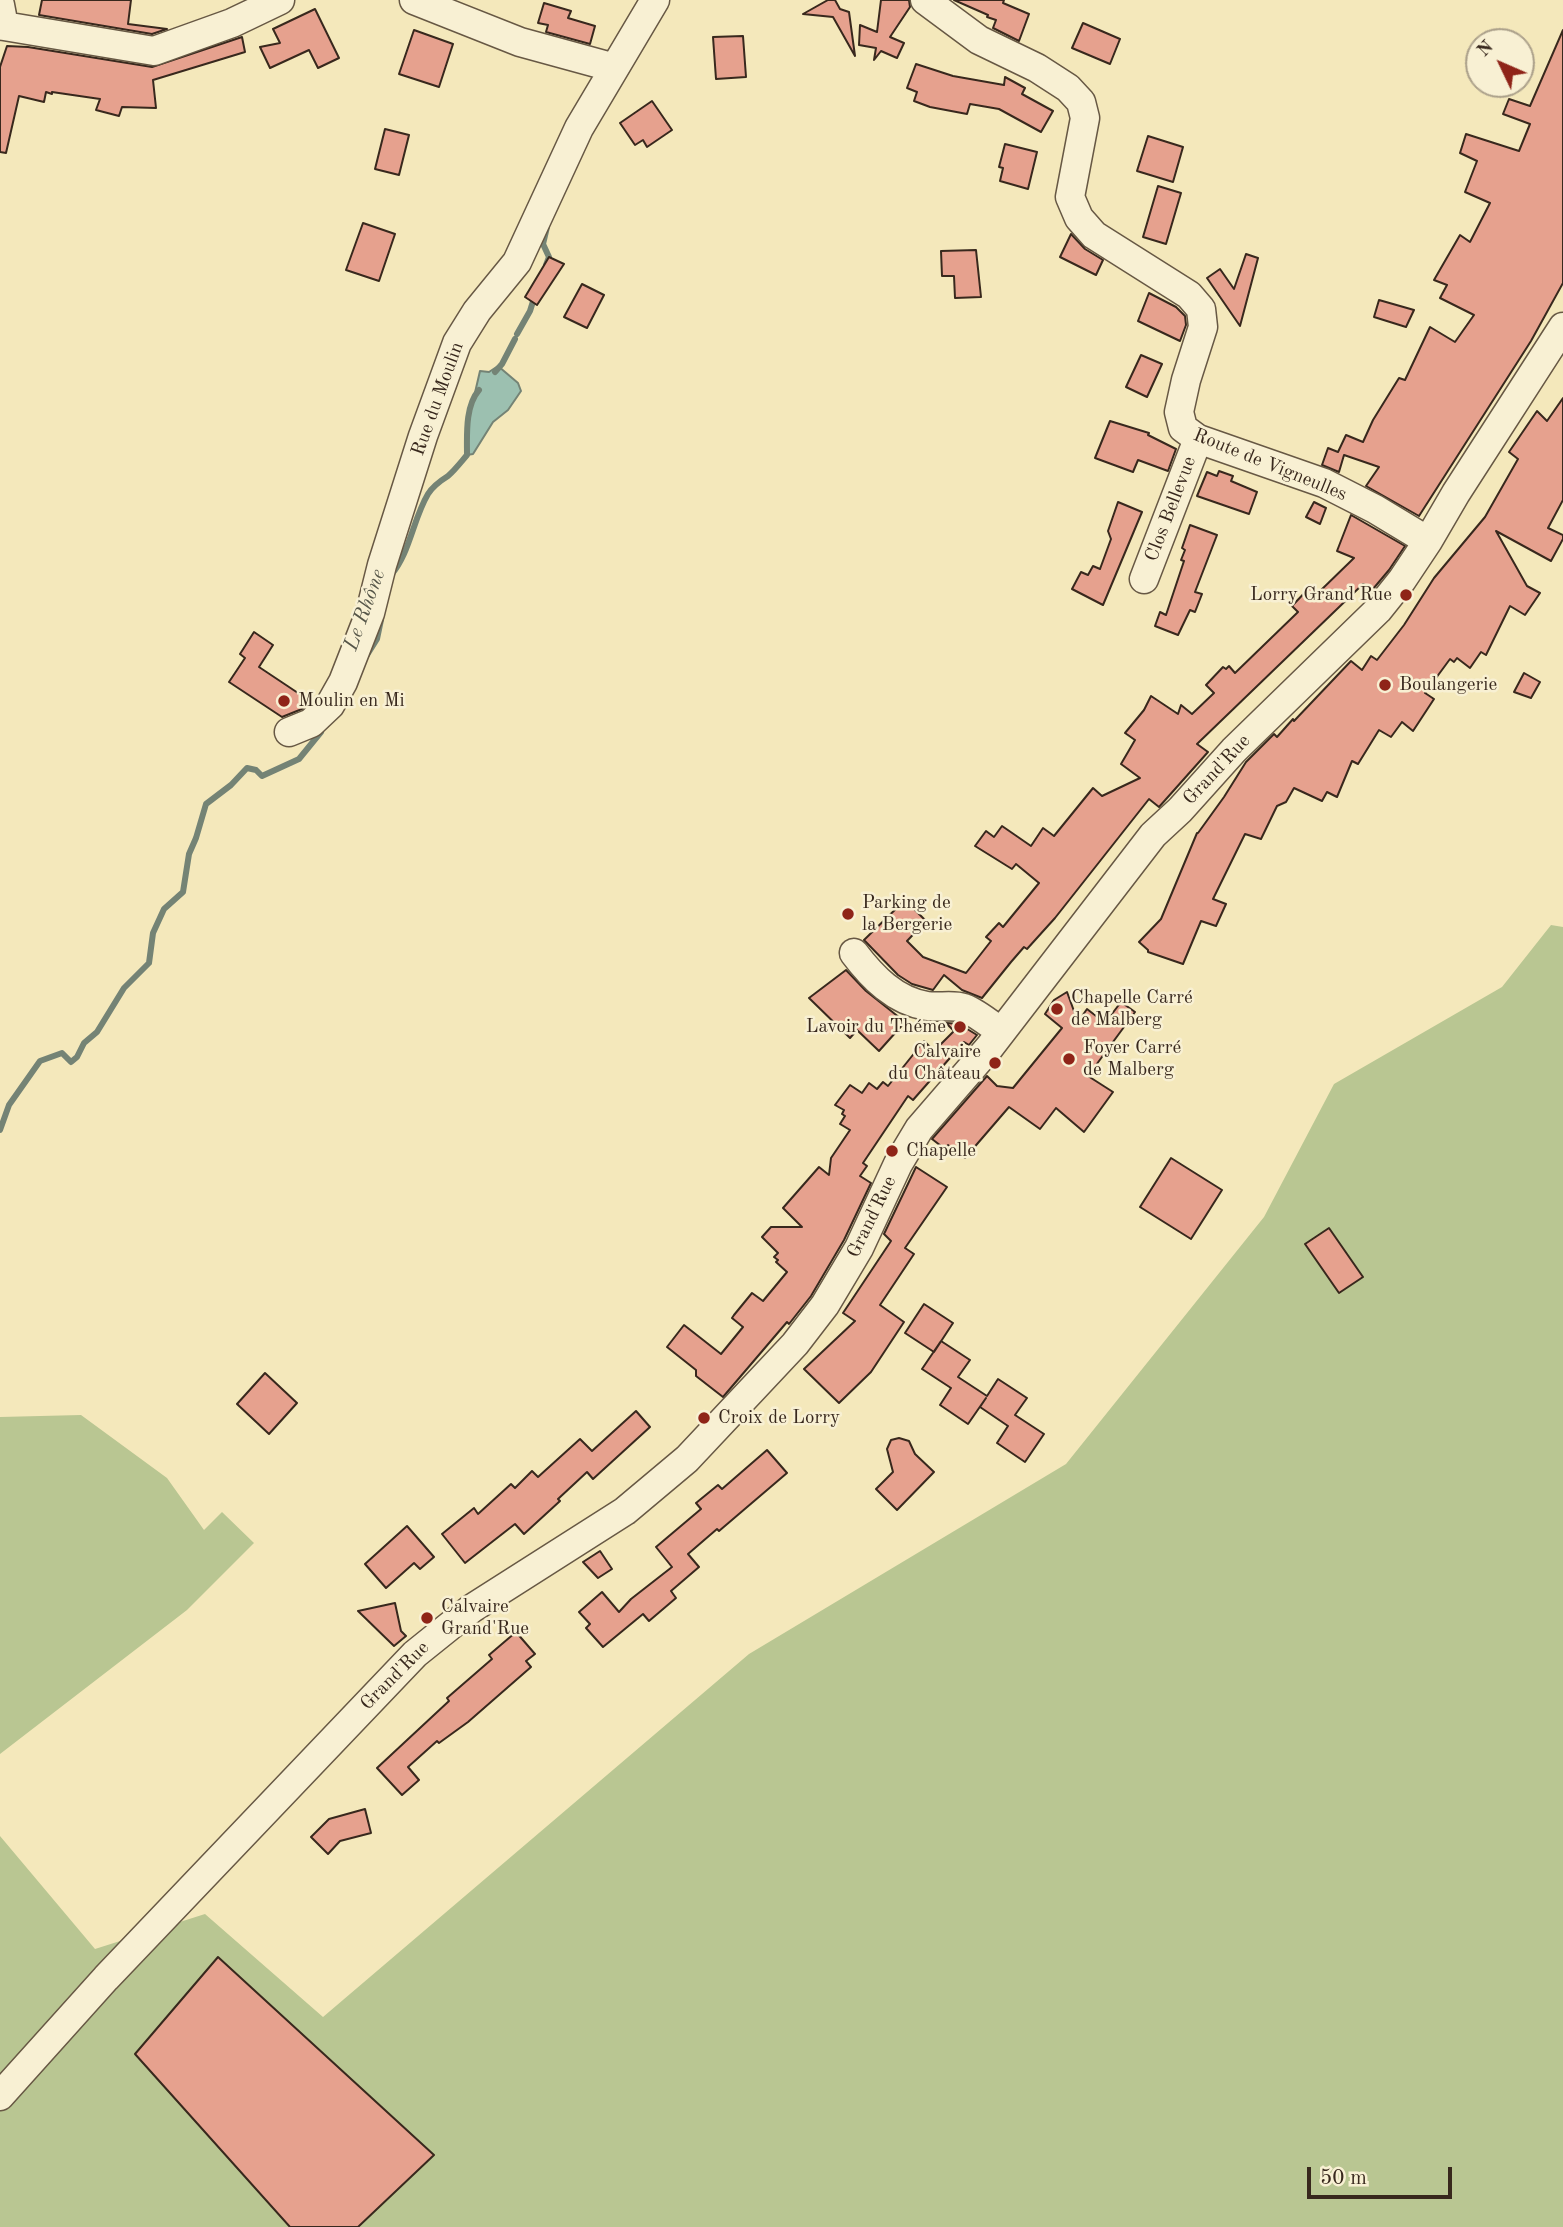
<!DOCTYPE html>
<meta charset="utf-8">
<style>
body{margin:0}
#map{position:relative;width:1563px;height:2227px;overflow:hidden;background:#f4e8bb;font-family:"Old Standard TT",serif}
canvas{display:block}
.north{position:absolute;left:1465px;top:28px;width:70px;height:70px;box-sizing:border-box;background:#f8f0d3;border:2px solid #aba08a;border-radius:50%;rotate:314deg;font-size:19px;font-weight:700;line-height:28px;text-align:center;color:#38281d}
.north::after{content:'';display:block;margin:auto;width:24px;height:32px;background:#8f2418;clip-path:polygon(50% 0,100% 100%,50% 72%,0 100%)}
.scale{position:absolute;left:1307px;top:2167px;width:145px;height:32px;box-sizing:border-box;border:4px solid #38281d;border-top:0;padding-left:9px;font-size:21px;line-height:24px;white-space:nowrap;color:#38281d;-webkit-text-stroke:5px #f8f0d3;paint-order:stroke}
</style>
<div id="map">
<canvas width="1563" height="2227"></canvas>
<div class="north">N</div>
<div class="scale">50 m</div>
</div>
<script>
const context = document.querySelector('canvas').getContext('2d');
context.lineJoin = 'round';
function fill(path, color) { context.fillStyle = color; context.fill(path, 'evenodd'); }
function stroke(path, color, width, dash) { context.strokeStyle = color; context.lineWidth = width; context.lineCap = dash ? 'butt' : 'round'; context.setLineDash(dash || []); context.stroke(path); }
function label(font, color, halo, rows, align = 'center') {
  context.font = font + ' "Old Standard TT",serif'; context.lineWidth = 5; context.setLineDash([]); context.textBaseline = 'middle'; context.strokeStyle = halo; context.fillStyle = color; for (const [text, x, y, turn = 0] of rows) {
    context.save(); context.translate(x, y); context.rotate((+turn || 0) * Math.PI / 180); context.textAlign = isNaN(turn) ? turn : align; if (halo) context.strokeText(text, 0, 0); context.fillText(text, 0, 0); context.restore();
  }
}
fill(new Path2D(`
 M1551,925l12,2v1300h-1563v-391l95,113 110,-35 118,103 426,-363 317,-190 198,-247 70,-133 168,-97z
 M81,1415l86,63 37,52 18,-18 32,31 -67,67 -187,144v-337z`), '#b9c692');
const water = new Path2D(`
 M498,366l20,17 3,8 -13,19 -15,12 -20,32 -6,1v-28l13,-56 9,1z`);
fill(water, '#9cc0b0');
stroke(water, '#748375', 2);
stroke(new Path2D(`
 M546,265l3,-8 -6,-13 4,-17
 M517,334l13,-23 5,-16
 M495,372l7,-8 13,-25
 M391,575c19,-22 22,-56 37,-81 5,-8 12,-13 20,-18 7,-6 13,-14 19,-21 0,-20 -2,-49 12,-65
 M367,655l10,-16 4,-19
 M0,1130l9,-25 31,-44 22,-8 9,9 6,-5 7,-14 13,-11 27,-44 25,-25 4,-30 11,-24 19,-17 6,-38 7,-16 10,-34 25,-19 16,-17 9,2 6,6 37,-17 22,-27`), '#748375', 6);
const building = new Path2D(`
 M42,0h89l-3,24 39,5 -15,5 -113,-19z
 M828,0h7l5,9 9,3 6,44 -22,-39 -30,-3z
 M881,0h28l1,7 -20,30 14,6 -7,15 -16,-7 -7,9 2,-12 -17,-3 1,-20 17,7z
 M954,0h50l-1,3 26,11 -10,27 -26,-13 3,-8 -9,-3 1,-2z
 M544,3l27,8 -3,7 27,8 -5,18 -44,-12 2,-7 -10,-2z
 M315,9l24,49 -21,10 -9,-18 -39,18 -10,-21 20,-4 -7,-14z
 M1083,23l37,16 -10,25 -38,-16z
 M414,30l39,14 -14,43 -40,-13z
 M1563,30v253l-32,58 -112,175 -53,-30 13,-19 -35,-12 -5,17 -17,-7 6,-17 10,4 8,-17 17,7 10,-22 26,-42 6,2 25,-53 25,15 19,-27 -34,-17 7,-13 -13,-5 26,-45 10,7 20,-39 -25,-11 12,-31 -17,-8 6,-19 53,17 11,-27 -27,-10 6,-15 21,7z
 M743,36l3,41 -30,2 -3,-42z
 M242,37l3,15 -92,28 3,28 -34,-1 -3,9 -23,-6 4,-11 -48,-7v2l-6,-2 -2,10 -25,-6 -13,57 -6,-1v-85l7,-21 21,1 124,20z
 M916,64l37,12 51,9 1,-8 20,11 -3,6 31,17 -12,21 -42,-23 -29,-5 -3,10 -37,-7 -16,-6 3,-9 -10,-4z
 M652,101l20,29 -25,17 -4,-7 -8,5 -15,-22z
 M385,129l24,6 -10,40 -24,-6z
 M1148,136l35,11 -10,35 -36,-11z
 M1005,144l32,8 -9,37 -28,-8 3,-13 -4,-1z
 M1158,186l23,7 -15,51 -23,-7z
 M363,223l32,11 -16,47 -33,-11z
 M1071,234l14,15 18,11 -7,15 -36,-18z
 M976,250l5,47 -26,1 -1,-22h-12l-1,-25z
 M1246,254l12,4 -18,68 -33,-48 13,-9 14,20z
 M549,257l15,7 -27,41 -12,-8z
 M582,284l22,11 -17,33 -23,-11z
 M1149,293l27,14 9,9 1,9 -6,16 -42,-20z
 M1379,300l35,10 -8,17 -32,-10z
 M1141,355l21,9 -15,33 -21,-10z
 M1563,398v102l-15,28 15,7v4l-12,22 -55,-30 31,55 13,7 -15,22 -15,-9 -24,49 -5,-3 -11,16 -13,-10 -3,4 -4,-3 -25,34 9,6 -21,32 -11,-9 -11,15 -12,-7 -21,34 -6,-3 -15,36 -10,-5 -5,9 -28,-13 -8,14 -9,4 -16,33 -16,-5 -32,65 13,5 -10,22 -15,-5 -18,43 -35,-12v-2l-9,-8 22,-23 36,-86h1l26,-36 22,-35 28,-28 3,3 16,-18 1,2 57,-60 11,9 9,-14 6,4 27,-35 30,-47 51,-61 33,-58 -9,-7 28,-41 10,10z
 M1110,421l39,12 -1,2 28,14 -8,22 -30,-11 -5,12 -38,-14z
 M1219,471l14,5 -2,5 26,11 -8,22 -52,-18 10,-24 10,4z
 M1118,502l24,10 -39,93 -31,-16 9,-17 7,3 5,-9 7,3 11,-30 -3,-8z
 M1314,502l12,6 -6,16 -14,-7z
 M1351,515l54,31 -16,24 -16,19 -10,-5 -166,160 11,8 -49,55 -10,-8 -94,119 -28,31 -3,-2 -13,15 -29,36 -20,-8 -18,-15 -11,15 -21,-6 -14,-9 -34,-35 41,-40 21,21 -19,20 16,16 43,16 25,-32 -5,-4 13,-14 4,4 36,-44 -23,-19 -4,5 -37,-23 11,-15 8,6 8,-11 29,20 12,-18 11,8 39,-48 9,8 38,-18 -19,-14 14,-24 -10,-7 19,-23 7,-14 27,18 3,-9 11,9 22,-21 -8,-8 17,-18 3,2 3,-3 6,7 63,-61 -6,-6 19,-20 7,7 36,-35 -17,-7z
 M1190,525l27,10 -22,57 7,2 -7,18 -5,-2 -12,25 -23,-9 5,-14 6,3 18,-54 -3,-1 4,-10 -3,-2z
 M254,632l19,13 -14,22 51,34 -8,8 -20,8 -53,-35 16,-24 -5,-4z
 M1524,673l16,9 -9,16 -17,-6z
 M846,970l20,21 39,31 -26,29 -22,-21 -7,8 -41,-40z
 M1067,992l11,30 9,-13 18,14 16,-21 14,10 -47,64 25,16 -29,40 -28,-24 -16,21 -31,-22 -44,51 -17,-13 -3,4 -13,-10 55,-63 10,10 16,2 49,-60 -17,-14 9,-14z
 M946,1023l13,1 18,11 -8,10 -5,-3 -51,58 -5,-4 -45,67 4,3 -7,10 11,7 -27,57 -33,56 -22,28 -2,-2 -64,75 -27,-21v-6l-29,-23 17,-22 37,29 22,-27 -11,-9 2,-3 18,-22 11,8 24,-29 -11,-10 2,-2 -4,-3 4,-4 -16,-16 9,-10h31l-19,-19 36,-41 10,8 2,-17 19,-28 -10,-6 5,-8 -3,-2 2,-4 -9,-5 15,-20 12,8 7,-10 8,6 6,-7 5,4 36,-45 10,10 20,-20z
 M1171,1158l51,32 -31,49 -51,-32z
 M916,1167l31,20 -42,61 9,6 -34,51 24,17 -33,50 -32,31 -35,-34 51,-48 -12,-8 48,-72 -7,-7z
 M1329,1228l34,49 -24,16 -34,-49z
 M924,1304l29,19 -19,29 -29,-19z
 M941,1341l29,19 -12,17 29,19 11,-17 29,19 -12,17 29,19 -19,28 -28,-19 11,-17 -28,-19 6,-9 -18,26 -28,-19 11,-17 -29,-19z
 M265,1373l32,30 -28,31 -32,-30z
 M636,1411l14,16 -57,52 -6,-7 -29,27 2,2 -36,33 -9,-10 -50,39 -23,-29 32,-26 4,6 33,-30 4,4 17,-17 6,6 42,-38 12,12z
 M899,1438l10,3 6,13 19,18 -37,38 -21,-21 17,-17 -6,-23 4,-9z
 M767,1450l20,23 -68,58 -2,-2 -29,25 11,13 -28,24 5,7 -27,23 -6,-7 -40,33 -17,-19 4,-4 -11,-12 23,-20 17,20 12,-13 41,-32 -16,-20 45,-38 -5,-6 22,-18 4,4z
 M407,1526l27,31 -14,12 -6,-6 -28,25 -21,-24z
 M600,1551l12,18 -14,9 -15,-16z
 M395,1603l6,28 5,5 -12,10 -36,-35z
 M516,1632l19,22 -9,7 5,6 -63,55 -29,21 -2,-2 -29,26 11,13 -17,15 -25,-27 72,-67 -2,-3 45,-39 -3,-4z
 M365,1809l6,24 -31,8 -12,13 -17,-17 18,-18z
 M218,1957l216,198 -76,72h-68l-155,-173z`);
fill(building, '#e6a18e');
stroke(building, '#38281d', 2);
const minor = new Path2D(`
 M414,0l106,42 84,23 8,5
 M925,0l54,40 58,28 31,20 13,14 4,16 -15,79 9,21 15,17 95,60 12,14 2,18 -17,53 -7,32 4,16 15,11 126,44 51,26 53,32
 M0,5l4,21 150,25 78,-28 48,-23
 M1144,579l54,-140
 M289,732l22,-9 19,-18 13,-23 27,-69 12,-48 41,-129 34,-93 20,-32 40,-49 62,-134 76,-128
 M854,953c18,24 41,48 73,53 12,2 25,-2 37,2 13,5 26,16 37,24
 M0,2096l106,-118 309,-324 56,-45 154,-98 62,-52 108,-115 30,-39 34,-57 39,-84 21,-35 70,-81 164,-213 27,-25 54,-60 144,-140 24,-30 26,-39 28,-48 107,-166`);
stroke(minor, '#675844', 31);
stroke(minor, '#f8f0d3', 28);
for (const [x, y, r, color] of [
 [1406,595,7,"#8f2418"],
 [1385,685,7,"#8f2418"],
 [284,701,7,"#8f2418"],
 [848,914,7,"#8f2418"],
 [1057,1009,7,"#8f2418"],
 [960,1027,7,"#8f2418"],
 [1069,1059,7,"#8f2418"],
 [995,1063,7,"#8f2418"],
 [892,1151,7,"#8f2418"],
 [704,1418,7,"#8f2418"],
 [427,1618,7,"#8f2418"]
]) { const dot = new Path2D(); dot.arc(x, y, r, 0, 2 * Math.PI); context.fillStyle = color; context.fill(dot); stroke(dot, '#f8f0d3', 2.5); }
label('19px', '#38281d', '#f8f0d3', [
 ["Rue du Moulin",438,399,-70],
 ["Route de Vigneulles",1270,465,22],
 ["Clos Bellevue",1171,509,-69],
 ["Grand'Rue",1217,770,-47],
 ["Grand'Rue",872,1217,-64],
 ["Grand'Rue",395,1676,-45]
]);
label('19px', '#38281d', '#f8f0d3', [
 ["Lorry Grand Rue",1392,595,"right"],
 ["Boulangerie",1399,685],
 ["Moulin en Mi",298,701],
 ["Parking de",862,903],
 ["la Bergerie",862,925],
 ["Chapelle Carré",1071,998],
 ["de Malberg",1071,1020],
 ["Lavoir du Théme",946,1027,"right"],
 ["Foyer Carré",1083,1048],
 ["de Malberg",1083,1070],
 ["Calvaire",981,1052,"right"],
 ["du Château",981,1074,"right"],
 ["Chapelle",906,1151],
 ["Croix de Lorry",718,1418],
 ["Calvaire",441,1607],
 ["Grand'Rue",441,1629]
], 'left');
label('italic 21px', '#565649', '#f8f0d3', [
 ["Le Rhône",365,610,-70]
]);
</script>
